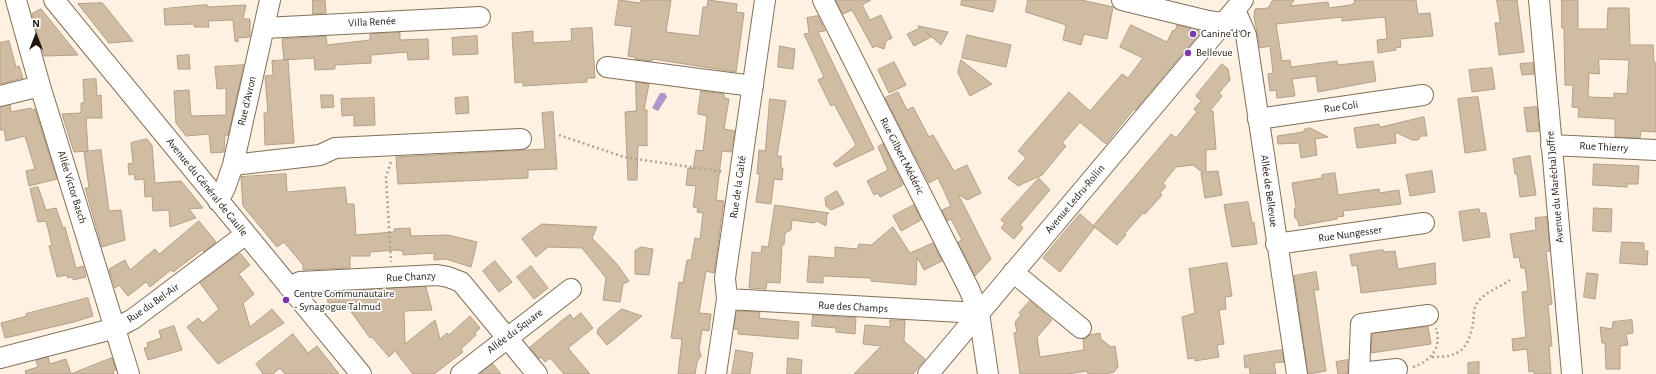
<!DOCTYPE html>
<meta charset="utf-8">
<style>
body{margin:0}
#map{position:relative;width:1656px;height:374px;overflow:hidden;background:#fef1e2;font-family:"Alegreya Sans",sans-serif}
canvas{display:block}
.north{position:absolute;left:16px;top:16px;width:40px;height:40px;-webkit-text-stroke:3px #fff;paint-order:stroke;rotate:0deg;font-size:11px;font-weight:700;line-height:16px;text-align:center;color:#211910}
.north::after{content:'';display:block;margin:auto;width:14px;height:18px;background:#211910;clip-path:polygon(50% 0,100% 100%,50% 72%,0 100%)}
</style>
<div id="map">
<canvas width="1656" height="374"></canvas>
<div class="north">N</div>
</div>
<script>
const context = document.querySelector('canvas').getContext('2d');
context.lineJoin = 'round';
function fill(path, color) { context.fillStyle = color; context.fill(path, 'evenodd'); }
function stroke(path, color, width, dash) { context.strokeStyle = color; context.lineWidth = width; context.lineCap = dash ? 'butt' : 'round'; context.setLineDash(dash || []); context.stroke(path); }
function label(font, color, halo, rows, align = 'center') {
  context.font = font + ' "Alegreya Sans",sans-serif'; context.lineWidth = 3.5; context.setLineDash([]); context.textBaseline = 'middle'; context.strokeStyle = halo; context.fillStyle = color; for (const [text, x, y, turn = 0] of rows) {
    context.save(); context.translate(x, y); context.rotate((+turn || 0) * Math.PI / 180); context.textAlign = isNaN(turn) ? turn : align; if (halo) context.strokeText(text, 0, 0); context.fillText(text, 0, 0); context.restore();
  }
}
fill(new Path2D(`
 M660,93h5l2,4 -9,14 -6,-3z`), '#b096cb');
const building = new Path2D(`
 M313,0h12l1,13 -13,1z
 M619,0l21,3 1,-3h30l-5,32 33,4 4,-29h4l1,-7 29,4 -1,8 8,1 -8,59 -83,-13 -1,2 -17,-2v-2l-7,-1 4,-29 -17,-2z
 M836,0h35l-9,5 8,15 11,-5 11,23 -6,3 -2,8 -8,-3 -3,2 -21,-38 -9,4z
 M962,0h34l-3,12 -32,-7z
 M1028,0h53l32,7 -6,32 -23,-5 -3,11 -18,-5 3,-15 -40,-13z
 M1273,0h21l-4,6 38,-4 1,6 21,-3 5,-2 -1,-3h62l2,14 12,-1 3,23 -33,3 1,8 -6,1 1,2 -18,3 -1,-13 10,-1 -2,-22 -43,4v-4l-66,7 6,37 8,-1 1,7 46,-6 1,4 35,-4 3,20 -58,11 -2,-16 -24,3 3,17 -18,2 -1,-8 -6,1 -2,-17 5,-1 -3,-27 -10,2 -6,-31 1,-8 13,-1z
 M1497,0h20l7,52 -25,3 -4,-32h5z
 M1562,0h16v29h29l1,-21h21l1,37h23l1,17 2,1v69l-15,-1 -1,7 -25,-1v-18l-37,-2 1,-9 -7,-1 1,-22h-8l-1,-57h-2zM1599,59l30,1 -2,34 -13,-1v5l-26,-1 1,-24 10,1z
 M102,3l3,3 28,35 -24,2 -31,-39z
 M207,5v2l39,-2 -3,14h7v18l-12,1v4l-3,-1 -2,-21 -25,1 1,6h-15v-3l-29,1 -1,-16z
 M41,9l30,37 7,9 -34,1 -12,-42z
 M818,16l7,15 -7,1 56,117 -38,18 -3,-3 23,-19 -22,-41 -3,2 -13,-26 6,-3 -20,-43 5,-1 -2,-15z
 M1131,25l36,17 6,-12 2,1 2,-6 22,6 1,2 -65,77 -1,-1 -28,35 -26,-22 -18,21 4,3 -24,29 -24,11 -10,-8 18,-20 -8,-7 51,-59 21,19 32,-37 6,4 15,-20 -23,-11z
 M918,26l30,6 -7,13 -16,-14 6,6 -17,9 -7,-12 13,-6z
 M592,28l3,50h-8v4l-64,4v-4l-8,1 -3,-50 21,-2v12l39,-2 -1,-12z
 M400,33v7l28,-1 1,20 -21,1 -1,-8 -36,3v8l-36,2v4l-20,1 -1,-12 -30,2 -2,-21 44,-3 1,9 43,-5v-6z
 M967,35l44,10 -5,22 -44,-9z
 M477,36l1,18 -25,1 -1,-17z
 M9,41l7,26 3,-1 4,12 -23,6v-41z
 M780,46l15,3 -2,20 -15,-2z
 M189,55l1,14h-12l-1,-13z
 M288,60l6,83 -29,2 -1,-32h4l-3,-37 8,-1 -1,-14z
 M961,60l31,24 -22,12 -12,-23z
 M894,62l12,23 -17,8 -11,-23z
 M1533,63l1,11 -12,1 -2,-11z
 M1222,64l6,5 2,11 -11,13 3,3 -12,15h3l3,38 -10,1v22l12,-1 4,24 -17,3 -4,-25h2l-10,-8 -17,2 -13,16 3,3 -6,7 2,2 -17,19 -2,-1 -18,20 1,2 -9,10 -24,-19 78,-92 5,4 20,-25h2l-4,-4 7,-8 -5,-5z
 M244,65l-16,71 -3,-2 -1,18 -13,1 -2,-19 -23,2 -10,-13 -2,-32 15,-1 2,26 35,-1v-27l-9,1 -2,-22z
 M1492,68l3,21 -23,3 -3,-22z
 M96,79l1,17 4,-1 1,23h-16l2,33 -14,1 -12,-38 19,-1v-10h3v-7l-1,-16z
 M636,82l13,2 -5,26h3v36l-9,-1 -1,35h-9l-3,-68 11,-1z
 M701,91l23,3v4l5,1 -5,30 11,2 -4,21 -9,-1 -6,49 8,1 -10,72 -8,-2 -7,42 12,1 -2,17 -7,-1 -3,19 2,7 -4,6 -2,12h-17l4,-35 -11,-1 6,-41 2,-15 4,1 4,-23h4l4,-22 5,1 3,-26 -6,-1 1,-4 -5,-1 3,-21 -10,-1 2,-17 5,1 3,-19 7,1 4,-35 -9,-2z
 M898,92l9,18 6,-3 16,30 4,-2 21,36 13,-6 14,28 -14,7 -9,-6 33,65 -16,17 -17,-34 4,-2 -11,-21 -4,2 -5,-11 9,-4 -13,-28 -9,5 -44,-85z
 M321,95h12l1,12 -12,1z
 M468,97l1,16 -13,1 -1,-16z
 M1478,97l8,53 -21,3 -7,-54z
 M374,98l1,27 -21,1v-11l-12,1 -1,-17z
 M770,99l16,2 -9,55h4v12h2l-1,12 -8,-1 -3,25 -15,-2 4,-28h-3l2,-24 6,1z
 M10,105l1,7 20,-4 1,2 3,-1 22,70 -28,7 -3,-15 9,-2 -10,-33 -19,5 -2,-11h-4v-23z
 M1537,107l2,24 -12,1 -3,-24z
 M553,112l4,57 -29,1v8l-130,6 -2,-27 149,-8 -3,-36z
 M1424,117l3,19h-6l-3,4h-6l-17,-8 1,11 -39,5 -3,-20 25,-4 1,3z
 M1310,128l18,9 -13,2 2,16 -16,3 -2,-15 -21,1 -1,-8 26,-4 2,-3z
 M147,139l5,6 3,38 26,-2 22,27 -14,1 7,9 -26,9 -1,-17 -16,1 -1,-15 -7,1 -1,-18 -9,1 -1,-6 -5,1 -1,-11 5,-1 -2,-20z
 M883,144l20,41 -23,12 -2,-4 -4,2 -7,-14 21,-11 -10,-23z
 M101,150l8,61 12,-1 4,30 -23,7 -17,-59h4l-5,-36z
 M1530,156l6,39 -16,2 -3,-23h-2l-2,-15z
 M1594,164l45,2 -1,18h-11v3l-34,-2z
 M1432,171l3,21 -25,4 -4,-21z
 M1335,173l3,22 41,-6 1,4 19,-3 2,14 -58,7 1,5 -7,1v2l-38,7 -1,-5 -3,-3 -1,-9 2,-1 -4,-25 30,-5v-3z
 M286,174l1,18 58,-5 2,17h7l2,31 38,-3v-3l16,-1 1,8 37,-1 29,7 -6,25 -25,-8 -12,1v-7l-31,2v-4l-8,-1 -25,2v4h-20v12l-47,2v-5l-19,-23 -7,5 -34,-41 -2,-29z
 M1039,178l11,12 -30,35 3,3 -9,11 -13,-11 4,-5 -4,-3z
 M38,187l8,23 10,-2 7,20 2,-1 11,41 7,-2 3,11 -13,3v-3l-5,1 -1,-3 -10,2 -8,-31 3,-1 -6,-24 -8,1 -8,-33z
 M837,191l7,13 -13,6 -5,-4 -1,-8z
 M1248,202l4,21 2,-1 3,22 -25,3 -8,-42z
 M775,205l54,8 -2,1 -1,12 -9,-5 -3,2 -22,-3 -1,10 -6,3 -1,12 -2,-1 -2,39 -13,-1 -1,7 -17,-1 3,-36 9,1 1,-7 6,1z
 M914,205l7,15 -20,11 -8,-15z
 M1594,208l18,1 -1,23 -18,-1z
 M1479,209l1,4h6l4,24 -27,4 -4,-29z
 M1080,214l15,13 -35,45 -17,-14z
 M1547,217l3,34 -4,1 6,52 -4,1 4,41h-3l2,28h-17v-3l-5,1 -2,-23 -14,2 -1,-12 14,-2 -4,-45 6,-1 -3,-23h-4l-2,-11 -5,1 -4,-24 26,-4 -1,-12z
 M199,221l17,21 -12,10 -2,-2 -29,22 -2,-2 -21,17 -4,-5 -18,14 -9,-11 -4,3 -6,-19 16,-9 5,10 25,-21 4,5z
 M542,224l55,3 -5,11 25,26 12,17 -6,3 -3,18 -17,-2 3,-22 -24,-30 -34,-1 -12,10 -14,-18z
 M893,227l17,26 23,-10 9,18 -18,9 -7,-13 -1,28 -45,-4v-3l-48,-2v7l-16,-1 2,-26 26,2v-11l22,2 2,-5 12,1z
 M1622,242l22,1v8h4l-1,14 -27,-2z
 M641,247l12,2 -4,26 -14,-1v-23z
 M1383,250l1,2 11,-1 3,18 37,-6 1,21 -75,9 -4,-28 -5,1 -2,-11z
 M239,254h2l9,11 -11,9 15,20 -11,9 7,24 22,-18 12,14 -66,41 -31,-37 11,-9 5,5 16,-14 -19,-26z
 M495,261l17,21 -13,10 -16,-21z
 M1227,263l5,33 -7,1 1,12 -7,1 5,34 -7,1 2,12 -24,4v-3l-7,1 -6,-42 13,-4 -6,-44z
 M531,266l17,22 -14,11 -17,-22z
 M1316,272l3,18h-5l12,81 -18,3 -14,-98z
 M1587,273l11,1 -3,25 -11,-2z
 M426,287l6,23 -28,1 1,33 30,-24 5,19 7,-6 2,2 21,-19 10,12 -5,5 1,2 -15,14 2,3 -29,22h-21l-18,-23 -6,6 -17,-20 -2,1 -26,-36 -16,1 -1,-11z
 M88,298l5,18 -19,6 -69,16 -4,-15 26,-7 -1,-2z
 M1030,301l22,19 -15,17 3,20 44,-7 -1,-11 7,-4 10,-2 1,6 10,8 4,-1 3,21 -4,5 -9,2h-17l-1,-3 -20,3h-47l-6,-41 3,-1 -2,-10 6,-7 -2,-2z
 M622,309l20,7 -35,29 -10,-12 1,-4z
 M737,311l23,1 -1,6 40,4 -1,17 -60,-5v-5h-4z
 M581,313l12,15 -25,20 22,26h-26l-14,-16 -5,4 -4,-5 -2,2 -9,-12 40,-33 3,5z
 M813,315l43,3 -1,16 -19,-2v-4l-24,-2z
 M890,320h15l-1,21 21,18 -12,15h-59l27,-28 -18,-2 2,-19 25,2z
 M1632,320l1,13 -7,1 2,11 -8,1v23h-14l-1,-26h-3l-2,-16 12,2 1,-7z
 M174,326l8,24 -34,10 -4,-12 4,-1 -1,-4 14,-5 -2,-7z
 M1428,327l3,17 -60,9 1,-19z
 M293,334l15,19 9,-7 22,28h-54l-5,-6 -7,6h-10l-7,-10z
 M736,350l17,3 -3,21h-18z
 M1282,350l2,12 -10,1 2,11h-26l-1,-7 -4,1 -1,-12z
 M48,357l2,7 16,-5 5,15h-45l-1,-3 13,-4 -2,-6z
 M112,358l4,12 -3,1 1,3h-43z
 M788,358l14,2 -1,14h-14z
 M1348,360v14h-10l-2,-12z
 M1479,362v12h-11v-11z
 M493,364l8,10h-21z`);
fill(building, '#d0bba3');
stroke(building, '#b39f87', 1);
const minor = new Path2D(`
 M16,0l24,86 89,288
 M54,0l307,374
 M823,0l146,289 10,24 9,61
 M1122,0l86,21 14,2
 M1539,0l33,374
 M1235,10l11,25 51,339
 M264,28l216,-11
 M607,67l146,19
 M0,96l40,-10
 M1258,119l165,-24
 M1551,145l105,5
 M233,165l87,-10 15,-7 186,-9
 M218,201l7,-13 8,-23 37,-165
 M1276,244l148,-21
 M1013,272l68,56
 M289,287l11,-5 137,-7 11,2 13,5 76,92
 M727,299l252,14
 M0,358l116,-30 17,-9 113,-85
 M1359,373l38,-4
 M461,374l110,-85
 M716,374l11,-75 -2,-21 40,-278
 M928,374l315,-374
 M1359,374l2,-50 67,-9`);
stroke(minor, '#826f58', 22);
stroke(new Path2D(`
 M559,135l65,22 100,15
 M391,162l-5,15 5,85
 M1432,357c27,0 36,-6 41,-34 1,-5 0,-13 3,-18 6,-12 23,-17 34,-25
 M1413,367c18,-6 29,-19 23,-39`), '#ada295', 2.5, [2, 3]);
stroke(minor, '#fff', 20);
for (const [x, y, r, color] of [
 [1193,34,4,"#7a39ad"],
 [1188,53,4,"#7a39ad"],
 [286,300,4,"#7a39ad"]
]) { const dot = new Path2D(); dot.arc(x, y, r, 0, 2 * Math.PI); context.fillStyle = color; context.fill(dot); stroke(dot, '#fff', 1.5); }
label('11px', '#211910', '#fff', [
 ["Villa Renée",372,22,-3],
 ["Rue d'Avron",247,101,-77],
 ["Rue Coli",1341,107,-8],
 ["Rue Thierry",1604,147,3],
 ["Rue Gilbert Médéric",902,156,63],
 ["Allée Victor Basch",72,187,73],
 ["Avenue du Général de Gaulle",207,187,51],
 ["Rue de la Gaîté",738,187,-82],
 ["Avenue du Maréchal Joffre",1555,187,-95],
 ["Allée de Bellevue",1269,191,82],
 ["Avenue Ledru-Rollin",1075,199,-50],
 ["Rue Nungesser",1350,234,-8],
 ["Rue Chanzy",411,277,-3],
 ["Rue du Bel-Air",153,303,-35],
 ["Rue des Champs",853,307,3],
 ["Allée du Square",515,331,-37]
]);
label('11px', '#211910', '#fff', [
 ["Canine d'Or",1201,34],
 ["Bellevue",1196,53],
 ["Centre Communautaire",294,294],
 ["- Synagogue Talmud",294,307]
], 'left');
</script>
